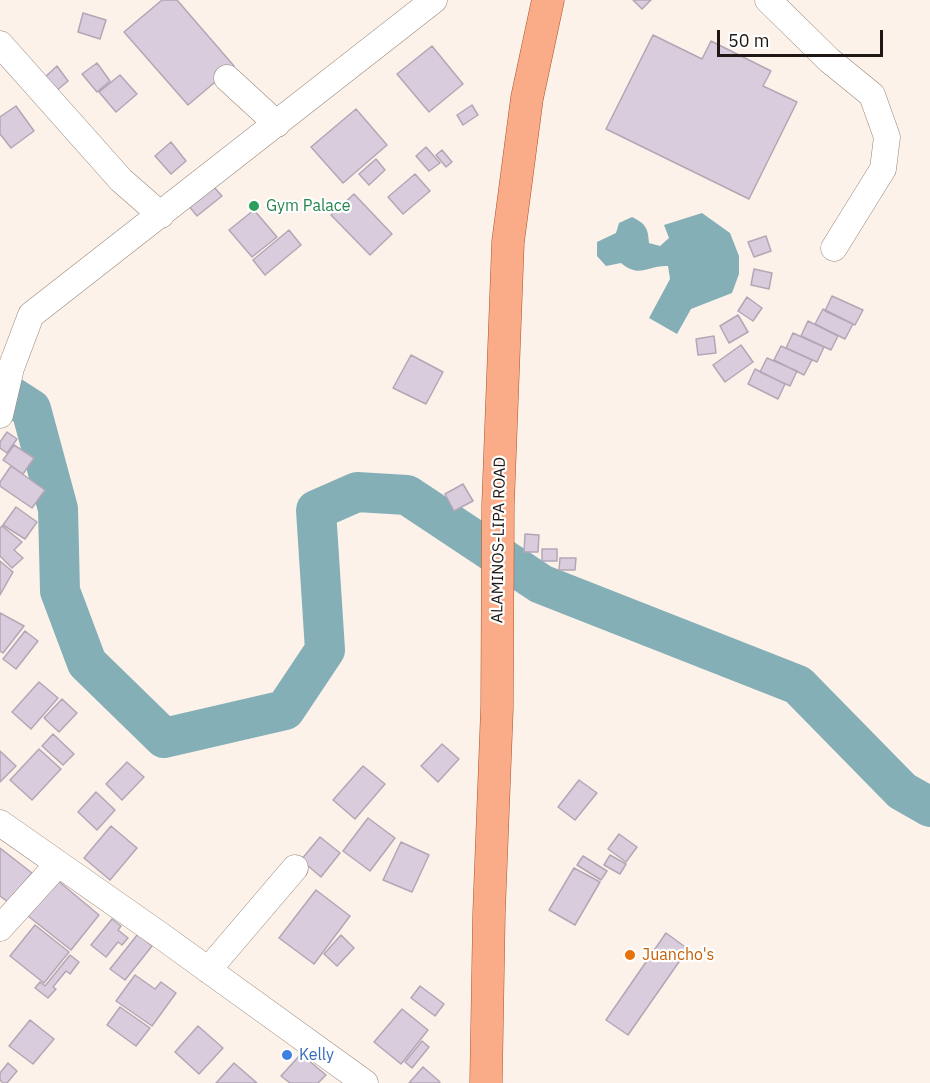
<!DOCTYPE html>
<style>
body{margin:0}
#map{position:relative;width:930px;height:1083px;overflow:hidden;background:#fdf2ea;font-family:"IBM Plex Sans",sans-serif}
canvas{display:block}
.scale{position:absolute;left:717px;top:30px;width:166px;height:27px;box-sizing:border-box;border:3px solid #1f1814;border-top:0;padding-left:8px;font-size:18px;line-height:21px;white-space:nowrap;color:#1f1814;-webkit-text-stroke:4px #fff;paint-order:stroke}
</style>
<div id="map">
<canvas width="930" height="1083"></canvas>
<div class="scale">50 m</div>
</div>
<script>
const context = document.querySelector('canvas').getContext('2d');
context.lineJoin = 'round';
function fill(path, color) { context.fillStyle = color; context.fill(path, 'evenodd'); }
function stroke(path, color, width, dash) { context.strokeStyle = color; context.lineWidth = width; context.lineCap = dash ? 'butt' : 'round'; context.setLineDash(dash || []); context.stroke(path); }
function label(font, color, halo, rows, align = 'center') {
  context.font = font + ' "IBM Plex Sans",sans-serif'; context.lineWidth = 4.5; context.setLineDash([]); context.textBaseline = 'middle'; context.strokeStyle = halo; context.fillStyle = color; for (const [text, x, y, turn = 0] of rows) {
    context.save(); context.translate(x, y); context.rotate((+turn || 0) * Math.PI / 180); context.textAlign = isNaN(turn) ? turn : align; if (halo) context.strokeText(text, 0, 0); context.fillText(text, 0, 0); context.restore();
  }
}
fill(new Path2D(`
 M702,213l28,20 9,23v18l-7,19 -41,16 -14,25 -28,-16 21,-39 -2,-13c-21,-1 -28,13 -47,-3l-15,3 -9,-10v-14l19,-9 3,-10 13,-6c14,7 16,11 17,26l11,3 9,-8 -5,-13z`), '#84afb7');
stroke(new Path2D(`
 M0,389l31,20 27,100 2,82 27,72 77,75 121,-28 40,-60 -9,-140 41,-18 50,3 134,89 257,101 104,106 28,16`), '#84afb7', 40);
const building = new Path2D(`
 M162,0h15l57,66 -46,39 -64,-73z
 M633,0h18l-9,9z
 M83,13l23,7 -6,19 -22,-7z
 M653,35l49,24 9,-18 60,30 -8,15 34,16 -48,97 -143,-70z
 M432,46l31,38 -34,28 -32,-38z
 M97,63l13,18 -13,11 -15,-18z
 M57,66l11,15 -13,11 -11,-14z
 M120,75l17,19 -21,18 -17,-20z
 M472,105l6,10 -15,10 -6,-10z
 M16,106l18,25 -23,17 -11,-14v-17z
 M356,109l31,36 -44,38 -32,-36z
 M171,142l15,19 -15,13 -16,-18z
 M426,147l14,16 -11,8 -13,-15z
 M442,150l10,12 -6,5 -10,-12z
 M376,159l9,11 -16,15 -10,-11z
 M415,174l15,17 -27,23 -15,-17z
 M213,186l9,10 -25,20 -9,-11z
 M354,194l38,40 -22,21 -39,-40z
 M254,210l23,27 -25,20 -23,-27z
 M289,230l12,15 -36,30 -12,-15z
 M766,236l5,15 -17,6 -6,-15z
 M754,269l18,4 -3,16 -18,-4z
 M832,296l31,14 -8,15 -30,-14z
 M747,297l15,11 -9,13 -15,-10z
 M823,309l30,15 -8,15 -30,-15z
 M738,315l10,17 -19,11 -9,-17z
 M808,321l30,15 -7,14 -30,-14z
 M793,333l31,14 -7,15 -31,-14z
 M714,336l2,17 -18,2 -2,-16z
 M741,345l12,17 -28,20 -12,-17z
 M781,346l31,14 -8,15 -30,-15z
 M411,355l32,17 -17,32 -33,-16z
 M767,358l30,13 -7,15 -30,-14z
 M755,369l30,15 -7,15 -30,-15z
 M7,432l10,7 -10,14 -7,-5v-6z
 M14,445l20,13 -11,16 -20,-14z
 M11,466l34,24 -13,18 -32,-22v-4z
 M463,484l10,17 -19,10 -9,-17z
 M16,507l21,15 -12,17 -22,-14z
 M2,526l20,16 -8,8 9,8 -11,10 -12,-12v-28z
 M525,534l14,1 -1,17h-14z
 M542,549h15v12h-15z
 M560,558h16l-1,12h-16z
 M0,561l13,11 -13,23z
 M0,613l24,13 -21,27 -3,-2z
 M25,631l13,10 -22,28 -13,-10z
 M39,682l19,16 -27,31 -19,-17z
 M62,699l15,14 -18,19 -15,-14z
 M53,734l21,20 -11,11 -21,-19z
 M442,744l17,15 -21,23 -17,-16z
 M39,749l22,20 -29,31 -22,-20z
 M0,751l16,15 -16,16z
 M127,762l17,15 -22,23 -16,-16z
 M363,766l22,18 -30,35 -22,-19z
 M579,780l18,13 -22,27 -17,-13z
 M96,792l19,18 -18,20 -19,-18z
 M368,818l27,20 -25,33 -27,-20z
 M111,826l26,22 -27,32 -26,-22z
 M619,834l18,13 -11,15 -18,-13z
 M320,837l20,16 -19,24 -20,-17z
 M401,842l28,13 -17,37 -29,-12z
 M0,848l32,25 -24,29 -8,-6z
 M610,855l16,9 -6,10 -16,-9z
 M583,856l24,15 -6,9 -24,-15z
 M574,868l26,14 -25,43 -26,-15z
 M57,880l42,35 -28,35 -43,-34z
 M316,890l34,26 -36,48 -35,-26z
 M112,919l9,7 -3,4 10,8 -6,7 -4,-3 -12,15 -15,-12z
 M35,925l34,27 -25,31 -34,-27z
 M666,933l22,16 -60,86 -22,-15z
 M138,934l14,12 -27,34 -15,-11z
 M341,935l13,13 -17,18 -13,-12z
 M70,955l9,7 -9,12 -4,-3 -13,16 3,2 -8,9 -13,-10 5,-6 5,4z
 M135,975l20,14 6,-7 15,11 -24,33 -36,-25z
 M420,986l24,18 -9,12 -24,-18z
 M120,1007l30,21 -14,18 -29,-21z
 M402,1009l26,21 -27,34 -27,-22z
 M30,1020l24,19 -21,25 -24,-18z
 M198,1026l25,22 -24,26 -24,-22z
 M422,1041l7,6 -17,21 -7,-6z
 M301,1054l25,21 -8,8h-28l-9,-7z
 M8,1063l9,8 -10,12h-4l-3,-3v-7z
 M234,1063l23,20h-41z
 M423,1067l17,15 -1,1h-30z`);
fill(building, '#d9ccdc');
stroke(building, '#b3a7b6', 1.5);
const minor = new Path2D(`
 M768,0l61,60 43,35 15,42 -4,32 -49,79
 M0,44l121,136 40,35
 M227,78l50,46
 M0,415l11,-47 20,-53 403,-315
 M0,823l160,112 205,148
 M0,928l58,-64
 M208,970l87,-102`);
const major = new Path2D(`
 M486,1083l3,-170 8,-205 1,-203 10,-263 19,-144 21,-98`);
stroke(minor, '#97877b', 27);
stroke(major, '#aa542b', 33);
stroke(minor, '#fff', 26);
stroke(major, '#f9ac87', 32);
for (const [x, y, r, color] of [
 [254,206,6,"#2e9e5b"],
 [630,955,6,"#e8710a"],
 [287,1055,6,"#3f7fe0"]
]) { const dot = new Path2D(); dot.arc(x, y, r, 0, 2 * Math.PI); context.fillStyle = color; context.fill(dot); stroke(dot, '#fff', 2); }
label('16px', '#27864d', '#fff', [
 ["Gym Palace",266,206]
], 'left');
label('16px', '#1f1814', '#fff', [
 ["ALAMINOS-LIPA ROAD",499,540,-89]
]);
label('16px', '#c56008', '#fff', [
 ["Juancho's",642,955]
], 'left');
label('16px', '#366cbe', '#fff', [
 ["Kelly",299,1055]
], 'left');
</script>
